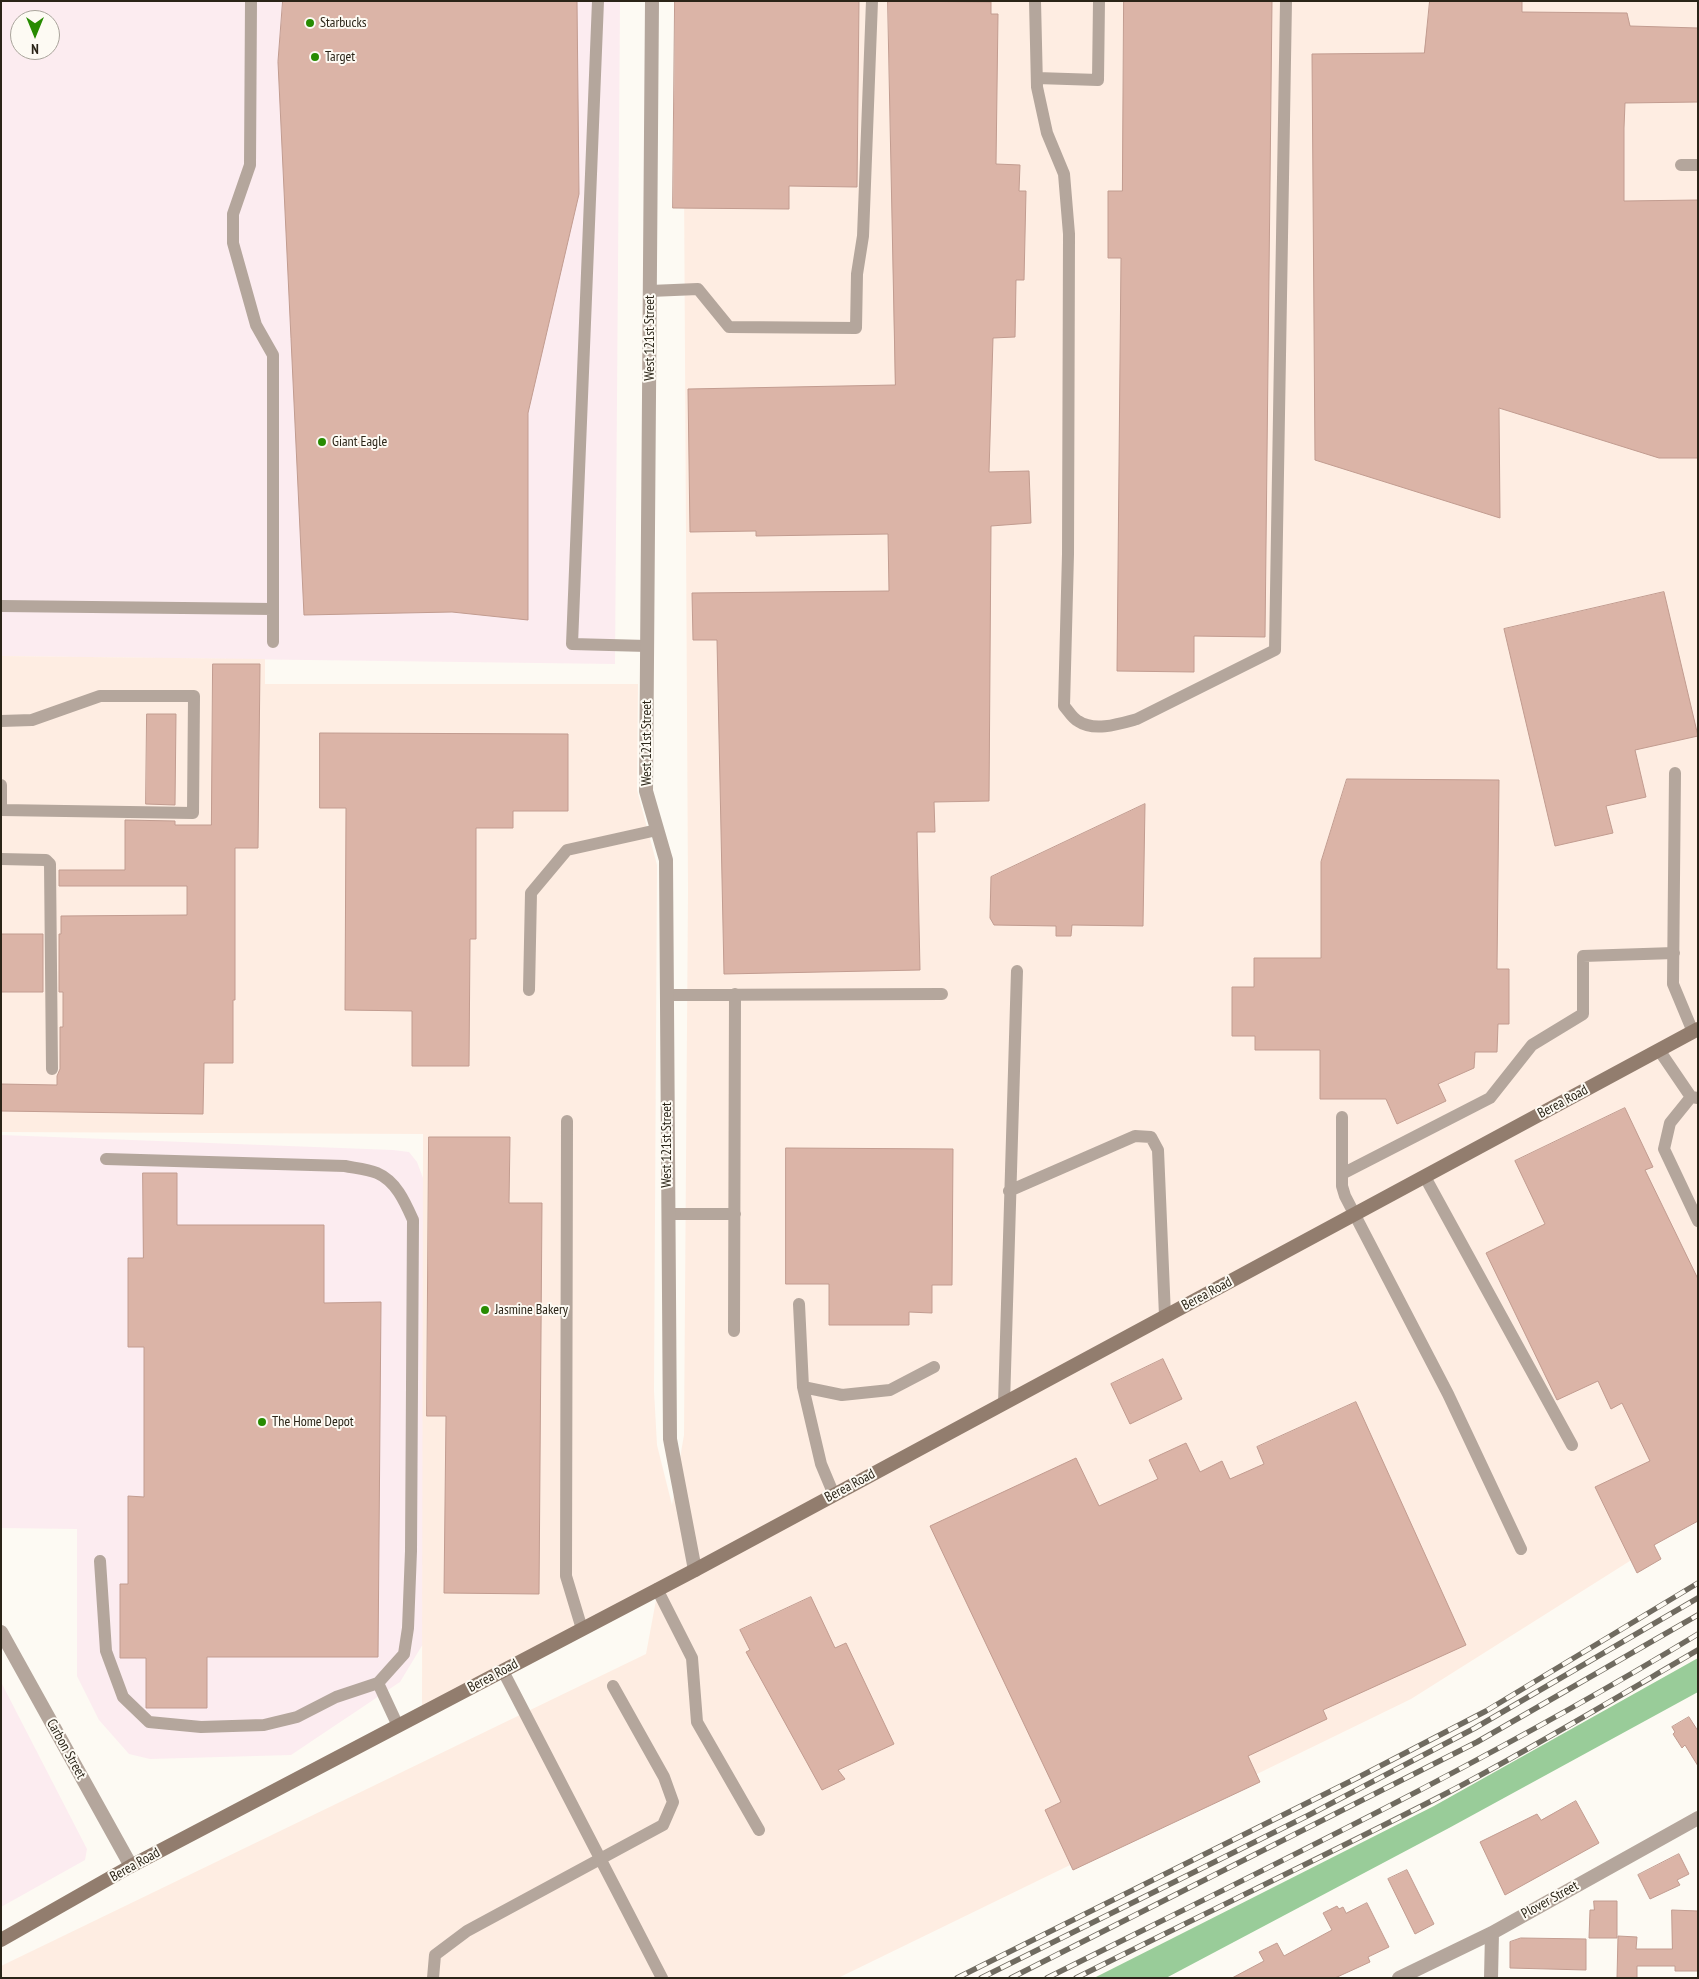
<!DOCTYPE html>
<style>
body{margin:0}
#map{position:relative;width:1699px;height:1979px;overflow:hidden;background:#fdfaf3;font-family:"PT Sans Narrow",sans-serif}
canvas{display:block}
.frame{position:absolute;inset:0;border:2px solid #2a2417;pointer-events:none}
.north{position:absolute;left:10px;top:10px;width:50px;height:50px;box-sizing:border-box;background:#fdfaf3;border:1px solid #a9a49b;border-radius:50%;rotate:180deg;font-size:14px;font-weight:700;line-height:20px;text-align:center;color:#2a2417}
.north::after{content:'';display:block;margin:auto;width:18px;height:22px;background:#278b01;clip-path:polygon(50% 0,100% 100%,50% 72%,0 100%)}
</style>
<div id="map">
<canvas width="1699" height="1979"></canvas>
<div class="frame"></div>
<div class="north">N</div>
</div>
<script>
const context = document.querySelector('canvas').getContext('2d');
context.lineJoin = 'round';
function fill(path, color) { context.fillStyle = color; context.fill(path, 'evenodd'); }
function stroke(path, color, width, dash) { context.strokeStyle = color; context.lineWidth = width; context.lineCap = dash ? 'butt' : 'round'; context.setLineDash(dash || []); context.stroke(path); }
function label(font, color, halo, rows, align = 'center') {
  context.font = font + ' "PT Sans Narrow",sans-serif'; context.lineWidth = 4; context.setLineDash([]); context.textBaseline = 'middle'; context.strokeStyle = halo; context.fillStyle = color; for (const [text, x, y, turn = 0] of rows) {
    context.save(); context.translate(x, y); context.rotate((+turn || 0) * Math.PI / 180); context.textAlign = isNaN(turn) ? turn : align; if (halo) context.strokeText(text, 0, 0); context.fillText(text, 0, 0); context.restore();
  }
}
fill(new Path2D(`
 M1,1h619l-5,663 -614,-8zM20,20h30v30h-30z
 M1,1135l392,15 16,2 8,10 6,16v466l-23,38 -109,73 -141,4 -21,-5 -30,-34 -22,-44v-147l-76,-1z
 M1,1682l86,167 -2,11 -84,47z`), '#fcecf0');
fill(new Path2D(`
 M683,1h1015v1517l-287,181 -573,279h-837v-12l645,-312 13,-70 -237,124 1,-574 -422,-2v-476l264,3v25h373l-1,106 20,75 -3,526 3,54 15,60 12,-70 4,-544z`), '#feede2');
fill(new Path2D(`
 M1698,1658v34l-249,136 -283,150h-72l340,-172z`), '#9c9');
const building = new Path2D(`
 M283,1h294l2,193 -51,219v207l-76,-8 -148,3 -26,-553z
 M675,1h184l-2,186 -68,-1v23l-116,-1z
 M888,1l103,1v12h7l-2,150 24,1 -1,26h7l-2,89h-8l-1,57 -22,1 -4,134 40,-1 2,52 -40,3 -2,275 -55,1 1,30h-18l3,138 -196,4 -7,-334h-24l-1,-47 197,-2 -1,-57 -132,2v-5l-66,1 -2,-143 207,-4z
 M1124,1h148l-7,636 -71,-1v36l-77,-1 4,-413h-13v-67h14z
 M1430,1h92v11l105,1 3,13 68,2v74l-73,1 -1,25v73l74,-1v258h-39l-160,-50 1,110 -185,-58 -3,-406 112,-1z
 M1664,592l34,144 -63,14 11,47 -40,9 7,27 -58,13 -51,-217z
 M213,664h47l-2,184h-23v152h-2v63h-29l-1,51 -202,-3v-27l56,1v-9l3,-7v-42h3v-35h-4v-58h2v-18l126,-1v-29h-128v-16h66v-50l50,1v4h36z
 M147,714h29l-1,91 -29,-1z
 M320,733l248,1v77h-55v17h-37v111h-6l-1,127h-57v-55l-67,-1 1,-202h-26z
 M1347,779l152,1 -2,189h12v55h-11l-1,28h-22l-1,16 -36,16 8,17 -49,23 -11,-25h-66v-49h-65v-14h-23v-49h22v-29h67v-96z
 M1145,804l-2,122 -71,-1 -1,11h-15v-10l-62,-1 -4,-7 1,-41z
 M1,934h42v58h-42z
 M1625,1108l28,59 -8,3 53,109v242l-44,24 7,14 -24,14 -42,-86 55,-26 -28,-58 -11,6 -13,-28 -41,19 -71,-147 59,-29 -30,-63z
 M429,1137h81l-1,66h33l-3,391 -95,-1 2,-177h-19z
 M786,1148l167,1 -1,136h-20v28l-23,-1v13h-80v-41h-43z
 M143,1173h34v52h147v78l57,-1 -3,355h-171v51h-61v-50h-26v-74h8v-88l16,1v-150h-16v-89h15z
 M1163,1359l19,40 -52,25 -19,-40z
 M1356,1402l110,243 -143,65 4,9 -79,37 12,26 -187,88 -28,-60 16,-8 -131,-276 146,-68 23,48 59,-27 -9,-19 37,-17 14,29 22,-11 8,18 34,-15 -7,-17z
 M811,1597l24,51 11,-5 48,101 -56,26 7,9 -23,11 -76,-138 4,-2 -10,-20z
 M1689,1717l9,14v35l-13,-21 -3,3 -9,-14 2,-2 -3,-5z
 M1576,1801l23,42 -94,52 -25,-53 57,-28 4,6z
 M1679,1854l10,20 -12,6 3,5 -30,14 -12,-24z
 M1407,1870l27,54 -19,10 -27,-55z
 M1594,1901h23v37h-28l1,-28h4z
 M1367,1903l22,44 -21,10 2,5 -35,16h-103l32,-17 -5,-9 18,-9 7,13 48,-26 -9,-17 14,-7 2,3 4,-2 3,6z
 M1672,1910l26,1v60h-23v-5h-38v12h-20l1,-42 19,1 -1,12h36z
 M1521,1938l65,1v31l-76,-2v-26z`);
fill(building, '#dbb4a7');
stroke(building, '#c29c90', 1);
stroke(new Path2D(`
 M251,1l-1,164 -17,49v29l23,82 17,30v287
 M598,1l-26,643 75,2
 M1035,1l2,86 10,46 17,41 5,60 -1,320 -4,152c4,4 8,12 14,15 16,11 41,3 59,-2l138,-69 11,-649
 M1037,78l61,2 1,-79
 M1681,165h17
 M650,291l48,-2 31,38 127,1 1,-54 6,-38 9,-235
 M1,606l272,3
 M1,721l31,-1 68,-24h94l-1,117 -192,-3v-25
 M1675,773l-2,211 20,48
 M1,859l45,1 4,4 2,205
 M529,990l2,-97 36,-43 90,-20
 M667,995l275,-1
 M1659,1050l32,47 7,1
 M1691,1097l-21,26 -6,26 34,72
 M1342,1117v69l3,10 103,198 73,155
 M567,1121l-1,455 16,53
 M106,1159l239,7c10,2 22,3 32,7 19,8 28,29 36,47l-2,331 -3,77 -4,26 -26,29
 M1342,1174l148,-76 42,-53 51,-31v-58l91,-3
 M1425,1177l147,268
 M1009,1191l126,-55 16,1 7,13 7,166
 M668,1214h67
 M799,1304l4,83 18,77 13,31
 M734,1331l1,-337
 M803,1387l39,8 48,-5 44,-23
 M1004,1404l13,-433
 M100,1561l6,90 17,46 26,25 52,5 63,-2 33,-8 39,-20 42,-14 20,43
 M657,1589l35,69 5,64 62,108
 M503,1671l159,307
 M433,1978l2,-23 32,-24 196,-106 10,-23 -9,-25 -51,-91`), '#b4a69c', 12);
stroke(new Path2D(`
 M652,1l-6,790 20,69 4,579 25,131
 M1,1632l130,234
 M1399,1978l93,-45 206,-115
 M1491,1978l1,-45`), '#b4a69c', 14);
stroke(new Path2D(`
 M1,1940l130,-74 564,-296 1003,-541`), '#927d6e', 14);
const rail = new Path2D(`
 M957,1978l400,-200 129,-67 212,-128
 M981,1978l328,-163 166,-87 223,-130
 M1011,1978l466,-236 221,-127
 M1047,1978c220,-110 441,-216 651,-344
 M1076,1978c123,-62 247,-121 369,-184 86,-45 169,-95 253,-144`);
stroke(rail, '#706b60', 5.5);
stroke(rail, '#fdfaf3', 4, [11]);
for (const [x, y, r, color] of [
 [310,23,5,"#278b01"],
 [315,57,5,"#278b01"],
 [322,442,5,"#278b01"],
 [485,1310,5,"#278b01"],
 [262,1422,5,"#278b01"]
]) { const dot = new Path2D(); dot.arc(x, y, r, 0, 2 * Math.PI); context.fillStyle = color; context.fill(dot); stroke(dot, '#fdfaf3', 2); }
label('14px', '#2a2417', '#fdfaf3', [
 ["Starbucks",320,23],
 ["Target",325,57],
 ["Giant Eagle",332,442],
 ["Jasmine Bakery",495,1310],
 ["The Home Depot",272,1422]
], 'left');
label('14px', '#2a2417', '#fdfaf3', [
 ["West 121st Street",650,338,-90],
 ["West 121st Street",647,743,-90],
 ["Berea Road",1563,1102,-28],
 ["West 121st Street",667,1145,-90],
 ["Berea Road",1207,1294,-28],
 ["Berea Road",850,1486,-28],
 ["Berea Road",493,1676,-28],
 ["Carbon Street",66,1749,61],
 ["Berea Road",135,1865,-29],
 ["Plover Street",1550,1900,-29]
]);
</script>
